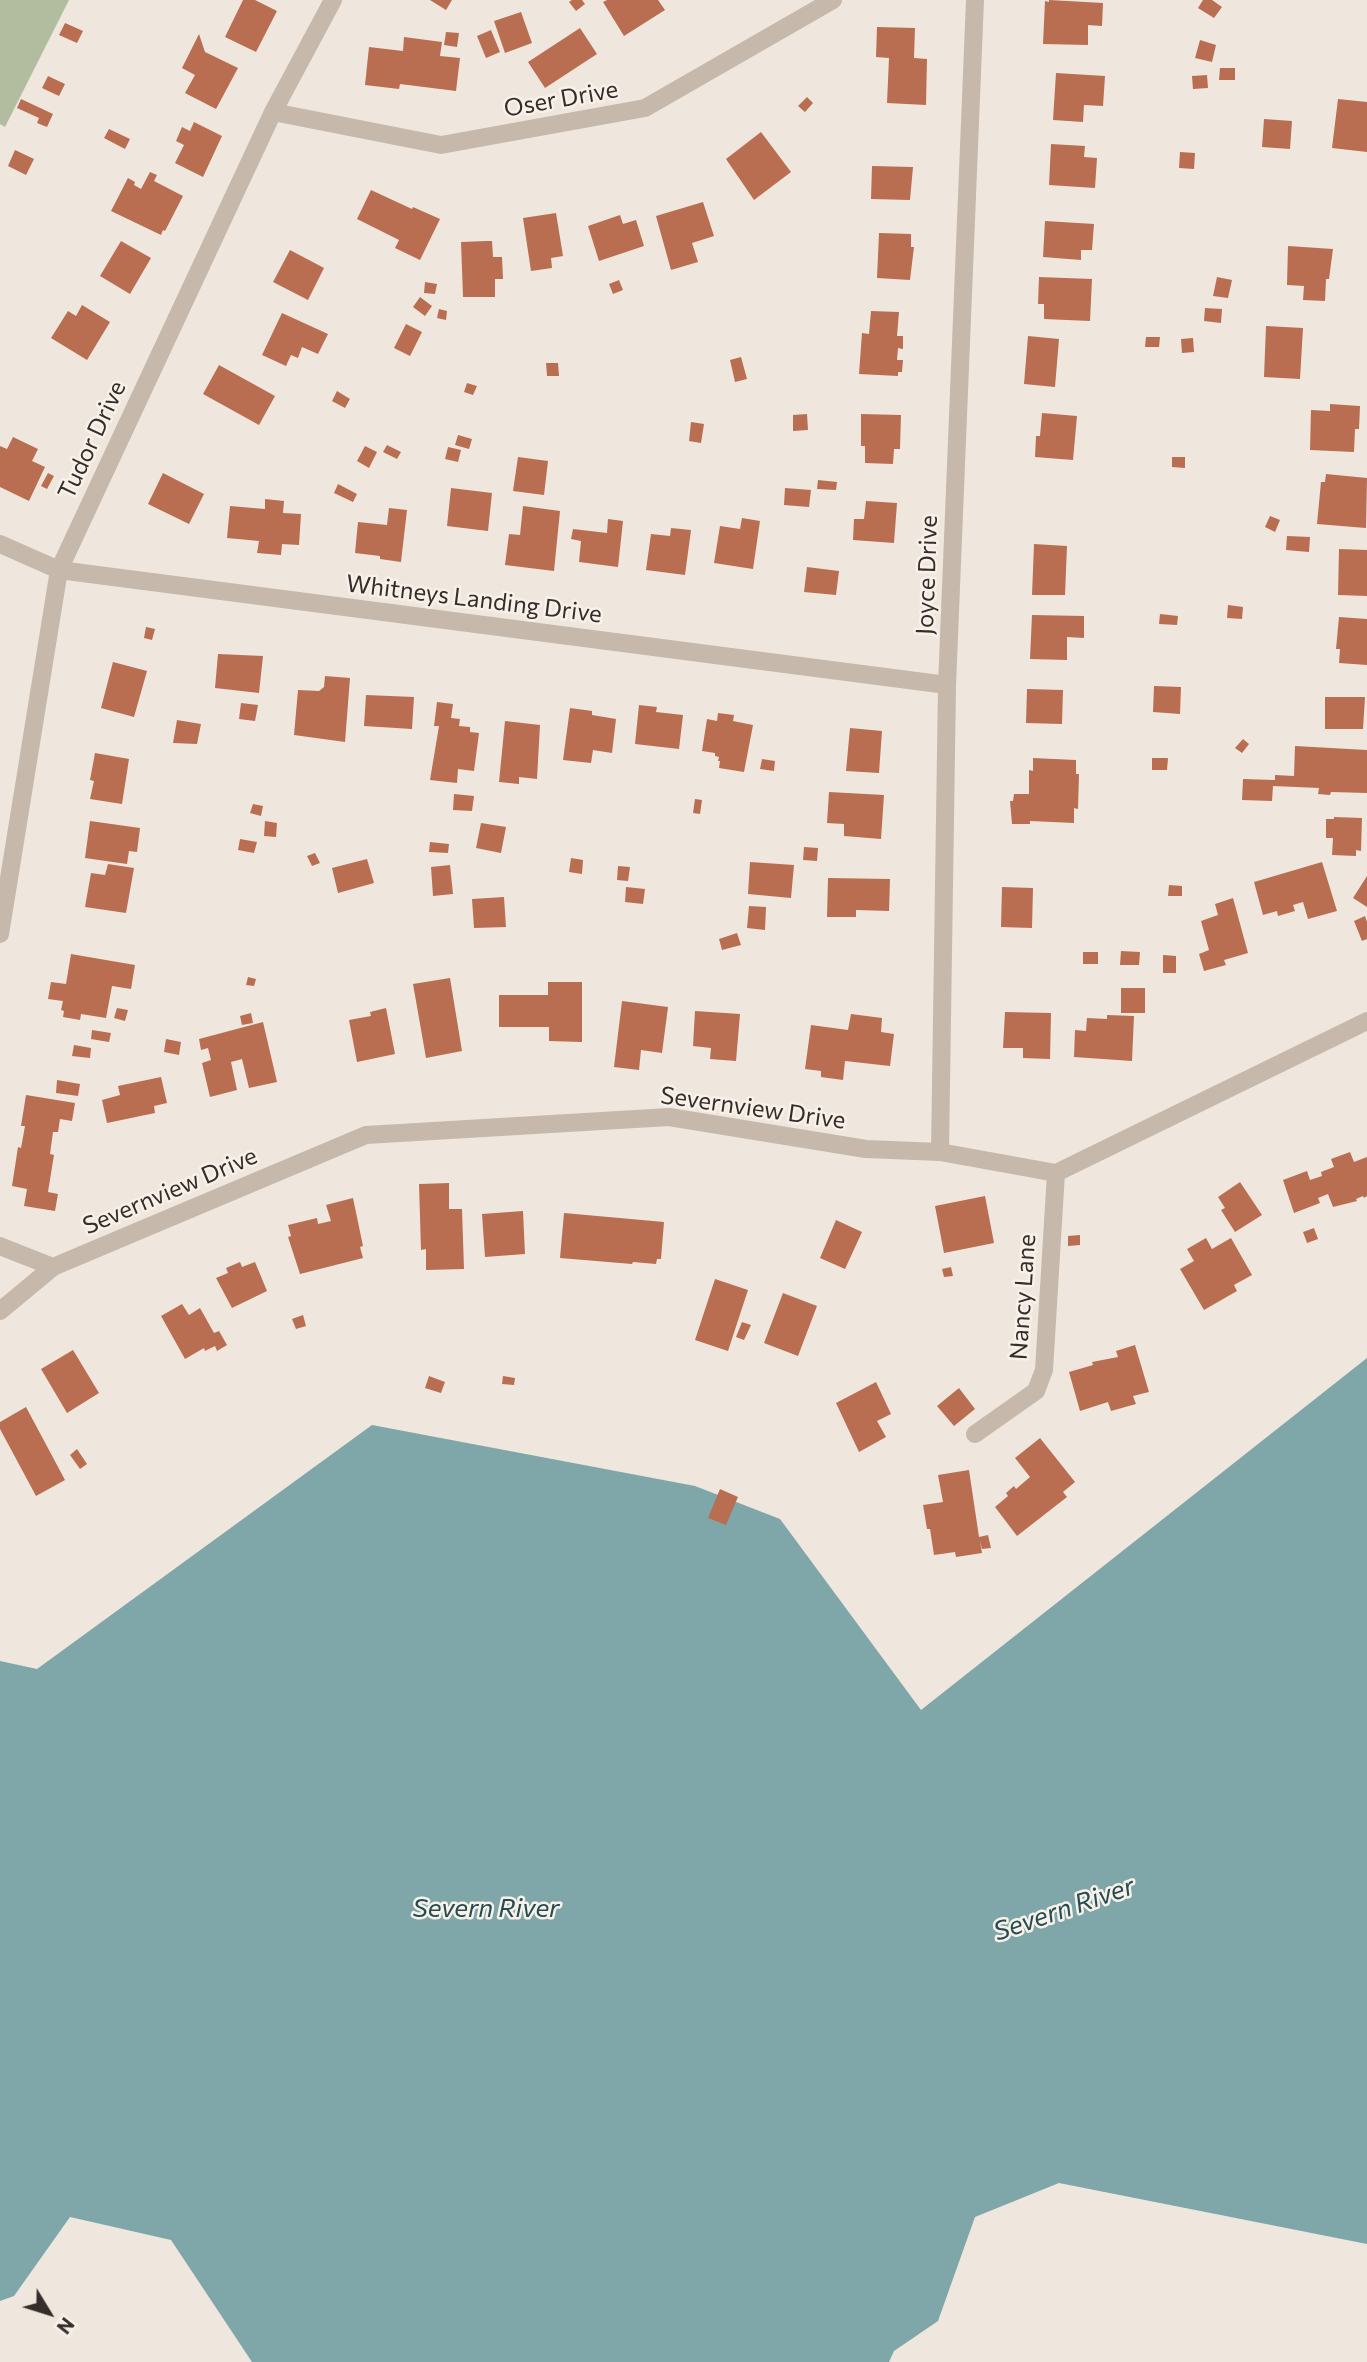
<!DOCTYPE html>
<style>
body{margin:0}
#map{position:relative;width:1367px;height:2362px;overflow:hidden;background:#efe7dd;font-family:Commissioner,sans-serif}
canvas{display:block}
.north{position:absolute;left:14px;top:2278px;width:70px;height:70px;-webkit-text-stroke:5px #f8f1e9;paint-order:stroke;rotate:128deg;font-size:19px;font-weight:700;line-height:28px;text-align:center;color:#352d29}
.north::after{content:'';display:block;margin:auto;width:24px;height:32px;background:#352d29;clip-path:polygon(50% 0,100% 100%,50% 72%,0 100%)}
</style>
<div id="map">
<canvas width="1367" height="2362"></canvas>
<div class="north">N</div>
</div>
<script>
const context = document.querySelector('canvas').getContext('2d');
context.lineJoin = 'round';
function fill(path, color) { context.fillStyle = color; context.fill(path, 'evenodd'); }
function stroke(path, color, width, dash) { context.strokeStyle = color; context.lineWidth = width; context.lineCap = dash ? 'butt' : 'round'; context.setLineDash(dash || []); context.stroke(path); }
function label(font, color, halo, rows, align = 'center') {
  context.font = font + ' Commissioner,sans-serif'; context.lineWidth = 5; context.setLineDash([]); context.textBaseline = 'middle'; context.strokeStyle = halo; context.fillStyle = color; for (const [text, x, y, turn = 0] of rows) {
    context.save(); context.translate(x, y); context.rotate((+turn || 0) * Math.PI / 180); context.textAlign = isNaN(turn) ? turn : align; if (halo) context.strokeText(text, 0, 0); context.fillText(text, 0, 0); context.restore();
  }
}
fill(new Path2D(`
 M0,0h69l-64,127 -5,-3z`), '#b2bd9f');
fill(new Path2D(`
 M1367,1358v886l-308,-61 -84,34 -37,104 -44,30 -5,11h-637l-81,-122 -101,-23 -56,79 -14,5v-640l37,8 335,-244 323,61 85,33 141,191z`), '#7fa6a9');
fill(new Path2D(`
 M243,0h12l22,11 -21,41 -31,-15z
 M430,0h22l-6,10z
 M572,0h10l3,4 -9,7 -7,-9z
 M607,0h51l7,10 -41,26 -21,-34z
 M1049,0l54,3 -1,23 -14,-1v20l-45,-1 2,-43 4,1z
 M1203,0h9l10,7 -8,11 -16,-10z
 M521,12l11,31 -27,10 -11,-32z
 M65,23l18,8 -6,12 -18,-8z
 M877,27l38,1 -1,30 13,1 -1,46 -39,-2 2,-45 -13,-1z
 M580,28l17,26 -52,34 -17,-26z
 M491,30l9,22 -14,6 -9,-22z
 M446,32l13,1 -2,14 -13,-2z
 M199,34l6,18 33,16 -22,41 -31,-16 10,-18 -13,-7z
 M404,37l38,5 -2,14 20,2 -4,33 -56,-7 -1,5 -34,-4 4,-38 34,4z
 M1200,40l16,5 -4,17 -17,-4z
 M1220,68h15v12h-16z
 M1056,73l49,3 -2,30 -19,-1 -1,17 -30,-2z
 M1207,75l1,13 -15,1 -1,-13z
 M48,76l17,8 -6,12 -17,-8z
 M807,97l6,6 -8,9 -7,-6z
 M21,99l32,15 -6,13 -10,-4 2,-5 -22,-10z
 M1338,99l29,3v50l-35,-4z
 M1264,119l28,2 -2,28 -28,-2z
 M194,122l28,14 -19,41 -28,-14 9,-18 -8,-4 6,-14 8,4z
 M109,129l21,10 -5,10 -21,-11z
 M761,132l30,40 -37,28 -28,-41z
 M1051,144l34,2 -1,11 13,1 -2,30 -46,-3z
 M15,150l19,9 -8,16 -18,-9z
 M1180,152l15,1 -1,16 -15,-1z
 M872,166l41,1 -3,33 -39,-1z
 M150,172l7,3 -3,6 29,15 -18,35 -2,-1 -2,5 -50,-24 17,-33 7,4 -1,3 7,4z
 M371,190l41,19 1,-2 27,12 -20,41 -25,-12 4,-8 -42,-21z
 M703,202l11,34 -22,7 6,19 -27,8 -15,-54z
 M556,213l7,43 -12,2 1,10 -21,3 -8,-53z
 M620,215l3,9 13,-4 8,26 -45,15 -11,-35z
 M1045,221l49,3 -2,26h-11v10l-38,-3z
 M879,233l32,1v13h3l-4,33 -33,-2z
 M121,241l30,17 -21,36 -30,-18z
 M486,241h6l1,16h9l1,22h-8v18h-32l-2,-55z
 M1288,246l45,3 -4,30h-3l-1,22 -22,-1 1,-14 -17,-1z
 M290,250l34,18 -16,32 -35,-18z
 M1039,277l53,2 -2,42 -46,-2v-15h-6z
 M1217,277l15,3 -4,18 -15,-2z
 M619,280l4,10 -10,4 -4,-10z
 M425,282l12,2 -2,10 -11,-1z
 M420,297l12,9 -7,10 -12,-9z
 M82,305l28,17 -23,38 -36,-22 17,-27 8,5z
 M1205,308l17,1 -1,14 -17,-2z
 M439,309l8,2 -1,9 -9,-2z
 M871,311l28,1 -2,24h6v13l-5,-1 -1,12h6l-1,12h-4v4l-39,-2 3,-41 7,1z
 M282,313l46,21 -10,20 -16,-7 -4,11 -7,-3 -5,11 -24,-11z
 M406,324l16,8 -12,24 -16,-8z
 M1266,326l37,2 -3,51 -36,-2z
 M1028,336l31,3 -4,48 -31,-3z
 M1146,337h14l-1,10h-14z
 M1193,338l1,14 -12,1 -1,-14z
 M741,357l6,22 -12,3 -5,-22z
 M546,363h12l1,13h-12z
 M219,365l56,31 -16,29 -56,-31z
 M467,383l10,3 -4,9 -9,-3z
 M337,391l13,8 -5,9 -13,-7z
 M1330,404l30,2 -1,23h-4l-1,23 -44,-2 1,-40 19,1z
 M1042,413l35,3 -4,44 -38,-3 1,-21h4z
 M807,414l1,16 -15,1v-16z
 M861,414l40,1 -1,34h-6l-1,15 -28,-1v-17h-4z
 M691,422l13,2 -3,19 -12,-2z
 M458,435l14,4 -3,10 -14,-4z
 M13,437l25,12 -6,12 13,6 -16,34 -29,-14v-41l7,3z
 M387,445l14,7 -4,7 -14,-7z
 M365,446l12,6 -8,16 -12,-7z
 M448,447l13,3 -3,12 -13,-3z
 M518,457l30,4 -4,34 -31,-4z
 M1172,457h13v11l-13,-1z
 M48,473l6,3 -7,13 -6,-3z
 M163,473l41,21 -15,30 -41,-20z
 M1326,474l41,4 -1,50 -49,-4 4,-42h4z
 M818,480l19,2 -1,8 -19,-1z
 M338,484l19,10 -4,8 -19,-9z
 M451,488l41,5 -4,38 -41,-5z
 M785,488l26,2 -2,17 -25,-2z
 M265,499l19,2 -1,12 18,1 -2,31 -17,-1 -1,11 -24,-2 2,-12 -32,-3 3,-32 35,3z
 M866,501l31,2 -3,40 -41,-3 1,-21h10z
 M523,506l37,5 -6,60 -49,-6 4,-31 11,1z
 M389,508l18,2 -6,52 -21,-3v-3l-25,-3 3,-31 29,3z
 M1270,516l10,4 -5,12 -10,-5z
 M742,518l18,3 -7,48 -39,-6 6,-37 20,3z
 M608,519l15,2 -5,46 -39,-5 2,-21 -10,-2 2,-10 34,4z
 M671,528l20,2 -6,45 -39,-5 5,-36 19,2z
 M1287,536l23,1 -1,15 -23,-2z
 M1034,544l33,2 -2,49h-33z
 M1339,549l28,1v46l-29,-1z
 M807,567l32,4 -3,24 -32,-3z
 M1228,605l15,2 -1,12 -15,-1z
 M1160,614l18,2 -1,9 -18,-1z
 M1032,615l52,1v22l-17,-1v23l-37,-1z
 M1339,617l28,2v46l-28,-2 1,-14h-4z
 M146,627l9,2 -3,11 -8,-2z
 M218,654l45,2 -4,37 -44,-5z
 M113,662l34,9 -13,46 -33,-9z
 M325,676l25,2 -5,64 -51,-7 4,-45 21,1 5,-4z
 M1154,686l27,1 -1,27 -27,-2z
 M1027,689l36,1 -1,34 -36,-1z
 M366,695l48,2 -2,32 -48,-3z
 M1325,697h40l-2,32h-38z
 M437,702l16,2 -2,14 9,1 -1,7 11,1v5l9,1 -5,38 -16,-2 -1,14 -27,-3 9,-54h-5z
 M241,703l17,2 -3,16 -16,-2z
 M639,705l18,2 -1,5 27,3 -4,34 -44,-5z
 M570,708l22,3v4l24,4 -4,34 -19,-3 -2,13 -28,-3z
 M718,713l16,2 -1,6 20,4 -9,47 -25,-4 1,-7h-2l1,-4 -4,-1v-3l-13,-2 5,-32 10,2z
 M177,720l24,4 -4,20 -24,-1z
 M505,721l35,4 -3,54 -18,-2v7l-20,-2z
 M850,728l32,3 -3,42 -33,-2z
 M1243,739l6,5 -7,9 -7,-5z
 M1295,746l72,4v43l-36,-1 -1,3 -12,-1 1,-6 -46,-2 -1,15 -30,-1 1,-21 32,1v-5l19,1z
 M95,753l34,6 -7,45 -32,-5 4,-18 -4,-1z
 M1033,758l43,2v14h3l-1,35 -4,-1v15l-44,-2v3h-18l-2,-23h3l1,-7h15v-24l4,1z
 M1152,758h16l-1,12h-15z
 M762,759l13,2 -1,10 -14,-2z
 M829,792l55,3 -3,44 -37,-3v-12l-17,-1z
 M454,794l20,2 -2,15 -19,-1z
 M695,799l7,1 -2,14 -7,-1z
 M253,804l10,2 -2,10 -11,-3z
 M1334,817l28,1 -1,33 -5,-1v6l-24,-1 1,-17h-7v-19h8z
 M90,821l50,7 -3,24 -8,-1 -2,13 -42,-6z
 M265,821l12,2 -1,14 -12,-1z
 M481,823l25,4 -5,26 -25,-5z
 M240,839l17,3 -3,11 -16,-3z
 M430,842l19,2 -1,9 -19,-1z
 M804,847l14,1 -1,13 -14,-1z
 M315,853l5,10 -8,3 -5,-10z
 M571,858l12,2 -1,14 -13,-2z
 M367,859l7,24 -36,10 -6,-25z
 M750,862l44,3 -3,33 -43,-4z
 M1322,862l15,49 -29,8 -5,-17 -10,3 2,6 -17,5 -1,-5 -14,4 -9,-33z
 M108,864l26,4 -8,45 -41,-6 6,-34 14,2z
 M450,865l3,29 -20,2 -2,-29z
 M618,866l12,1 -2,14 -11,-1z
 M1367,876v31l-14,-9z
 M828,878l62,1 -1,32 -33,-1v7h-29z
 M1169,885l13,1v10h-14z
 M626,887l19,2 -2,15 -18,-2z
 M1002,887l31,1 -1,40 -31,-1z
 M504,897l2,30 -32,1 -2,-29z
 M1233,898l15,55 -24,7 2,5 -22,6 -5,-17 10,-4 -8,-29 17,-6 -3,-11z
 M749,906l17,1 -1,23 -18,-2z
 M1365,916l2,6v17l-5,2 -8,-20z
 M737,933l4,12 -19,5 -3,-11z
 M1121,951l19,1 -1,13h-19z
 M1083,952h15v12h-15z
 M71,954l64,11 -4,24 -19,-3 -6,32 -25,-4 -1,6 -17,-3 1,-6 -3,-1 2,-9 -15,-2 3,-17 15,2z
 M1163,955l13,1v17h-13z
 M248,977l8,2 -2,7 -8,-1z
 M450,978l12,73 -36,7 -13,-74z
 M548,982h34v60l-33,-1v-14h-50v-32h49z
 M1121,988h24v25h-24z
 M622,1001l46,6 -6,46 -21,-3 -2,20 -25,-3z
 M117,1008l11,2 -3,11 -11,-3z
 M386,1008l9,46 -38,8 -8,-42 22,-4 -1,-4z
 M695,1011l45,3 -4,47 -26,-2 1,-11 -18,-2z
 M1005,1012l46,1 -1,46 -27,-1v-10h-20z
 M251,1013l2,10 -11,2 -2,-9z
 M851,1014l31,4 -1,14 13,2 -4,32 -45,-5 -2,19 -22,-3v-6l-16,-2 6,-44 37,5z
 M1107,1015l27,1 -2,45 -58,-4 1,-27 11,1 1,-13 20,1z
 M263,1022l14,60 -28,6 -7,-29 -11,3 6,28 -27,7 -8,-34 9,-3 -3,-12 -7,2 -2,-11z
 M92,1030l19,3 -2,9 -18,-3z
 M166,1039l15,3 -2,13 -15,-3z
 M74,1045l17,3 -1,10 -18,-2z
 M161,1077l6,26 -13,3 1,7 -48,10 -5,-23 18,-5 -2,-9z
 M57,1080l23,4 -2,12 -22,-3z
 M26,1095l49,8 -3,18 -12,-2 -2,13h-5l-3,22 4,1 -6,37 10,2 -3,17 -31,-5 3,-17 -15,-3 6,-39 3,1 4,-22h-4z
 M1350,1152l4,10 13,-5v39l-3,2 -1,-2 -7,3 1,2 -24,6 -5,-13 -10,4 2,5 -26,10 -11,-33 24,-9 3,9 12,-4 -1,-4 13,-5 -3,-8z
 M1240,1182l22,33 -27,17 -14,-22 4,-2 -7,-11z
 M449,1183v26h13l2,60 -38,1v-21l-5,1 -2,-66z
 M985,1196l9,47 -50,10 -9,-47z
 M353,1198l10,48 -3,1 3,11 -63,16 -12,-37 3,-1 -3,-11 29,-7 1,6 13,-3 -5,-16z
 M523,1211l2,43 -40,3 -3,-43z
 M564,1213l100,9 -3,37h-4l-1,5 -23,-2 -1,2 -72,-6z
 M836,1220l26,12 -17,37 -25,-11z
 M1314,1228l4,11 -11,4 -4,-11z
 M1080,1235v10l-12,1v-10z
 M1206,1238l6,11 19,-11 21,37 -18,10 3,6 -33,19 -24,-41 14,-8 -7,-12z
 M240,1262l2,5 13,-5 12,29 -35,17 -16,-30 12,-5 -2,-5z
 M951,1267l2,9 -9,1 -2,-8z
 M715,1279l33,11 -20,61 -33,-11z
 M783,1293l34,13 -19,50 -34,-13z
 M182,1304l7,11 11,-7 14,25 5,-2 8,14 -10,6 -2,-5 -10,5 -1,-3 -19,11 -24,-43z
 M303,1315l3,11 -10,3 -4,-10z
 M742,1322l9,3 -7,15 -8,-3z
 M1135,1345l14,47 -16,4 3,8 -25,7 -3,-9 -28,9 -11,-39 24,-7 -1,-3 26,-5 -2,-6z
 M73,1350l26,43 -32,20 -26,-44z
 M429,1376l16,6 -4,11 -16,-5z
 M503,1376l12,2 -1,7 -12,-1z
 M876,1382l15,32 -14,7 9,16 -27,15 -23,-49z
 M959,1388l16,21 -21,17 -17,-20z
 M26,1407l39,73 -29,16 -36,-67v-7z
 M1040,1438l35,44 -12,10 4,5 -50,39 -22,-29 13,-11 -2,-3 8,-7 2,3 14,-12 -15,-19z
 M77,1449l10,15 -7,5 -10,-14z
 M969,1470l10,67 9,-2 3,13 -9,1 -2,-8 2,12 -26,4 -1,-5 -21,3 -4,-26h-3l-4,-24 20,-3 -5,-27z
 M720,1489l18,8 -12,28 -18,-7z`), '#b96e52');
stroke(new Path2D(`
 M273,112l168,33 204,-37 188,-108
 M0,544l59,26 888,115
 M0,934l59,-364 214,-458 60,-112
 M940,1152l7,-467 28,-685
 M0,1246l53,21 313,-132 303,-18 197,32 74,3 116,21 311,-152
 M0,1311l53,-44
 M975,1434l61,-43 8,-21 12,-197`), '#c6b8aa', 18);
label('24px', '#352d29', '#f8f1e9', [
 ["Oser Drive",561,99,-10],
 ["Tudor Drive",92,440,-65],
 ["Joyce Drive",927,575,-88],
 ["Whitneys Landing Drive",474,599,7],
 ["Severnview Drive",753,1108,8],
 ["Severnview Drive",170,1191,-23],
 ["Nancy Lane",1023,1297,-86]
]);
label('italic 26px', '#234d52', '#f8f1e9', [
 ["Severn River",486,1908],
 ["Severn River",1064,1909,-19]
]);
</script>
